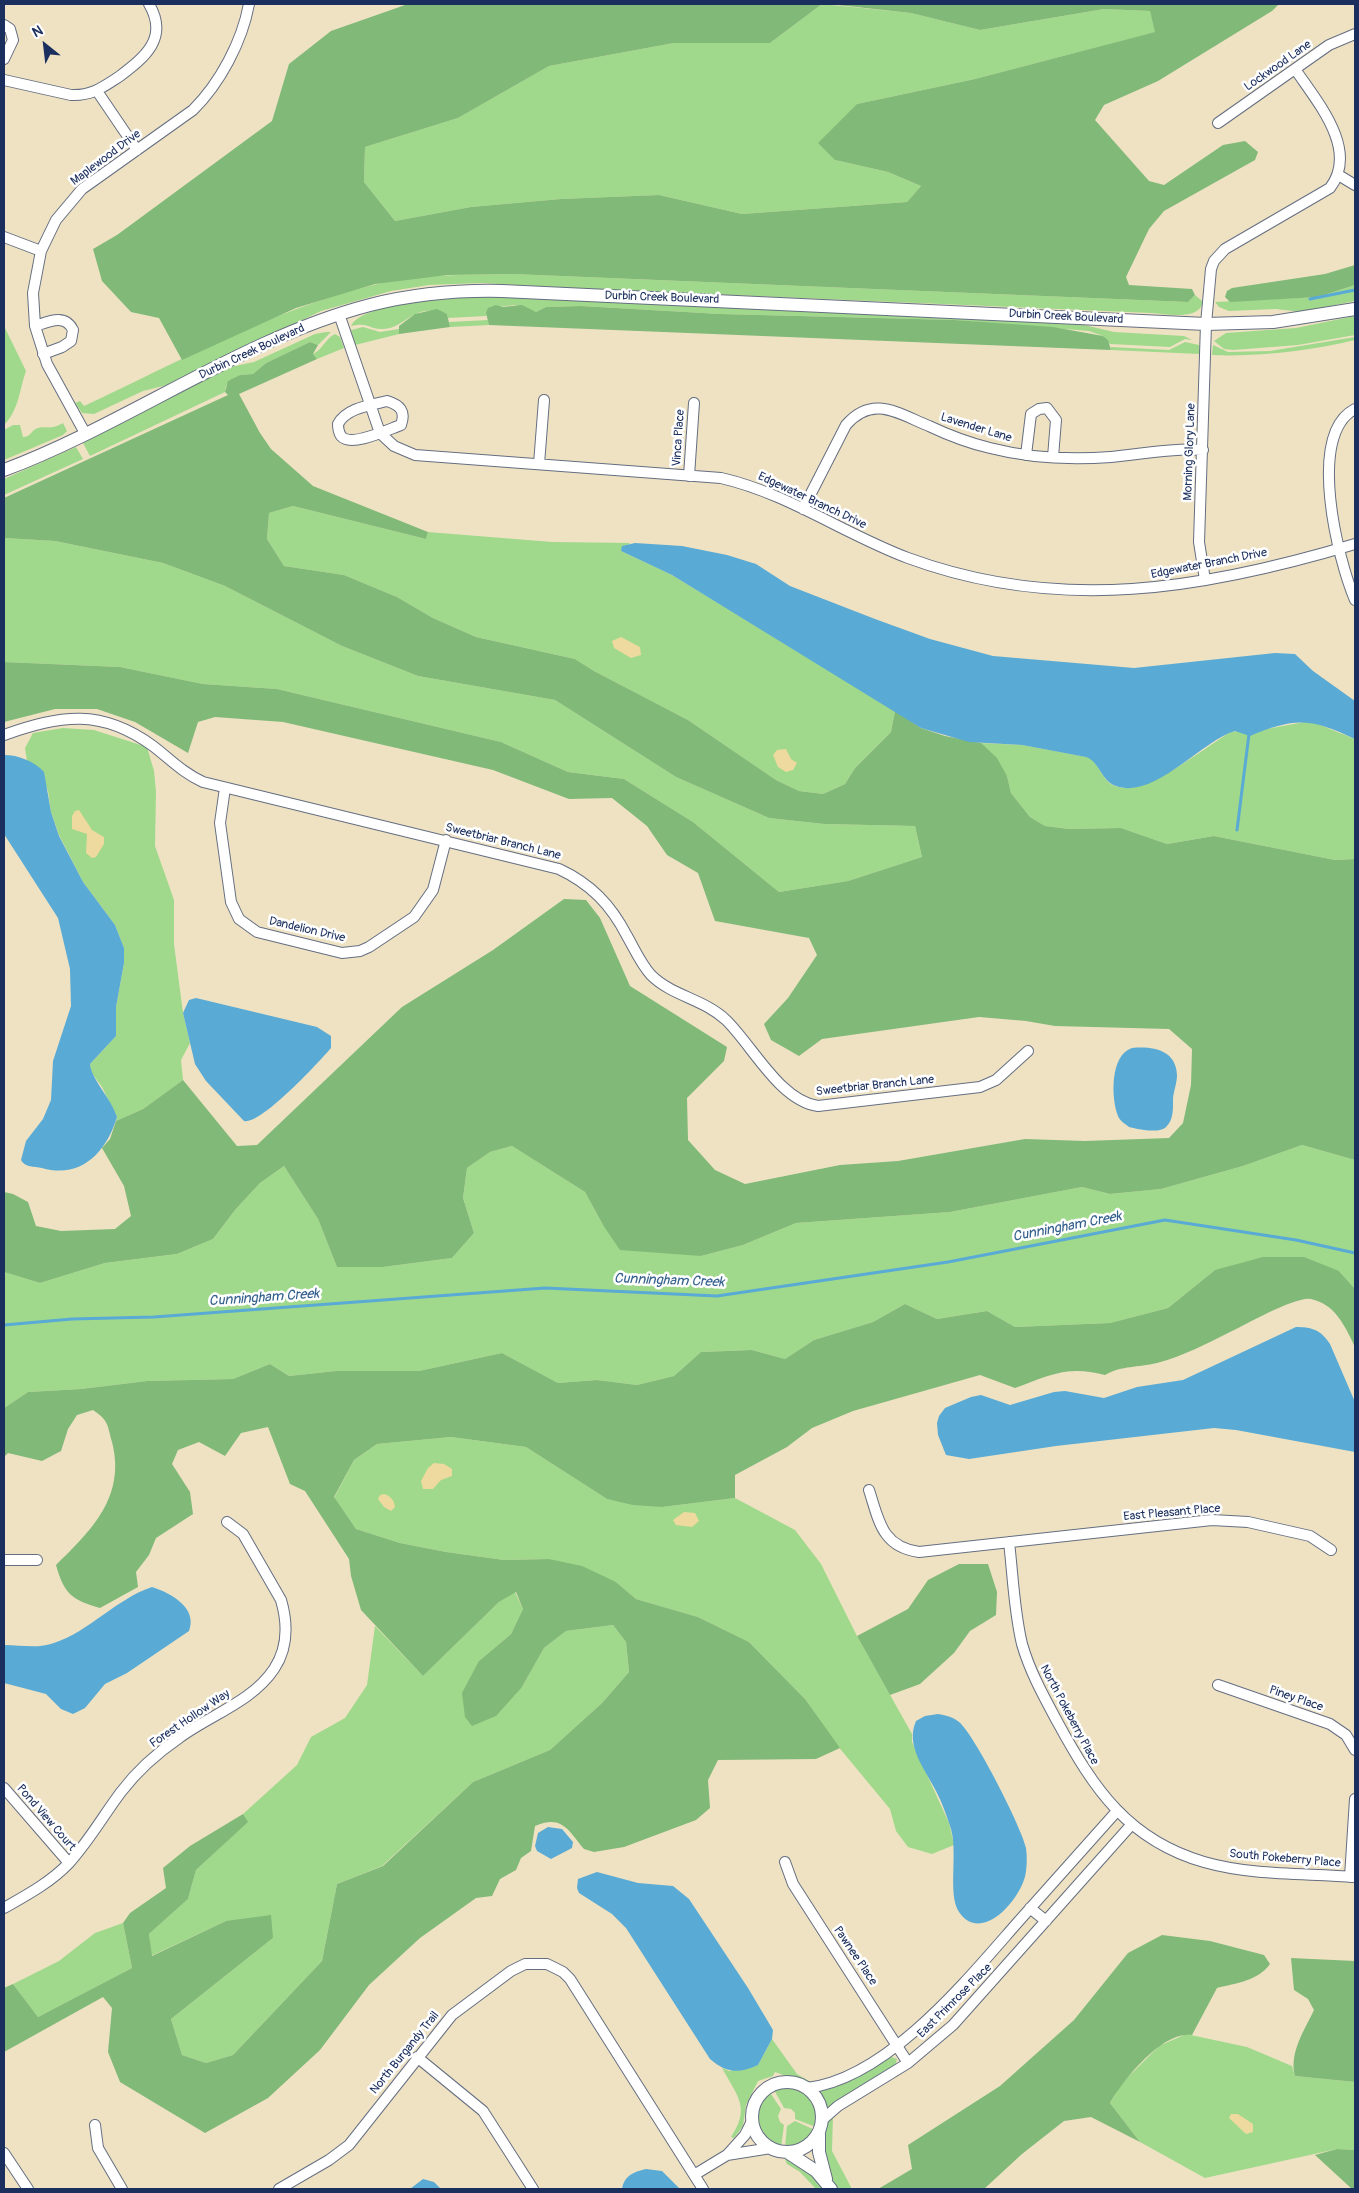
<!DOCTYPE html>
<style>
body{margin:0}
#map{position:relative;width:1359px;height:2193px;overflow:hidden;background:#eee2c3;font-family:Pangolin,sans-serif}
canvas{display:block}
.frame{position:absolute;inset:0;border:5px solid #1b2f5e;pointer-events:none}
.north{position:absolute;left:20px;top:20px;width:50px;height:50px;-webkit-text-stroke:4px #fff;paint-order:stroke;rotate:331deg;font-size:14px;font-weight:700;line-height:20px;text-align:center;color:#1b2f5e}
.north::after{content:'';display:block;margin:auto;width:18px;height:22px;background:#1b2f5e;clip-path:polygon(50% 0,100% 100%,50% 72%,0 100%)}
</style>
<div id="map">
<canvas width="1359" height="2193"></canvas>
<div class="frame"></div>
<div class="north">N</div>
</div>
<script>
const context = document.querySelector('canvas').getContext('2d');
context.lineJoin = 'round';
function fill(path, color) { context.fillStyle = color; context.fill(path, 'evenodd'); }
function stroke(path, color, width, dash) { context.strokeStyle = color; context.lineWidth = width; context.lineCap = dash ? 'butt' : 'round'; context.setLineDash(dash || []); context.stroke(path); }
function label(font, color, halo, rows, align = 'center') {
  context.font = font + ' Pangolin,sans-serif'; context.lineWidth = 5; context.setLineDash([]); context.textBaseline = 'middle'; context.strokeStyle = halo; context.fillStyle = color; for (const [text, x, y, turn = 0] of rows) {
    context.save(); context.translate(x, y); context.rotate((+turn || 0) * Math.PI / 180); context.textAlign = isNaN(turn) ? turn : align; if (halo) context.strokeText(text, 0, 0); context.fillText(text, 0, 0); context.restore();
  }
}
fill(new Path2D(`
 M822,4l89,9 69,17 124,-21 46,2 6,21 -181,47 -118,25 -22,56 53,12 33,14 -14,16 -165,12 -83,-19 -98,4 -90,8 -76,14 -31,-39 1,-35 93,-29 91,-52 125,-23h96z
 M513,274l675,28 7,-7 8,7c-4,19 -38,12 -52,11l-560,-24 -109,-6 -53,2 -38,6 -70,20 -150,73 -28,7 -49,23 -12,-1 -7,-10 5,-2 4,5c94,-44 188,-96 289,-121 45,-11 94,-10 140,-11z
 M1355,285v16l-54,11 -25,-3 -47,2 -10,-4 -4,-5 103,-5z
 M491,296l508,23 85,6 30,7 70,4 8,4 -7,-1 -15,8 -60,-3 -7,-8 -14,-5 -134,-11 -235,-6 -139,-8 -35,1 -10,5 -21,-7 -26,3 -3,8 -38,2 -1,-4c-6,-1 -14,-4 -20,-3 -18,1 -27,19 -46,18 -13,0 -11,-7 -30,-3 12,-25 113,-28 140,-30z
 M1355,316v19l-57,10 -65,5 -9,-1 -10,-8 12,-8 70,-5z
 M488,320l1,5 -39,2 -1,-5z
 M4,326l22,45c-7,20 -7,39 -22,54z
 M363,327l17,5 19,-3v5l-44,11 -4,-15z
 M326,332h5l-13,13 -8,-3 -44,21 -13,11 -13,1 -14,11 -1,6 -135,64 -7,-13 147,-76 24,-5 61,-28z
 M335,334l5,3 4,11 -27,11 -4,-5c10,-5 12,-15 22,-20z
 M1355,337v3c-46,11 -95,17 -143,15l1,-10 15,7 42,-1z
 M1185,342l14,3 1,9 -89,-4v-3l58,3z
 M63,423l4,8 -4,4 -59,25v-30l9,-5h7l3,12c8,0 8,-7 15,-9 11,-2 13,2 25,-5z
 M76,447l7,12 -79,36v-16z
 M293,506l133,33 2,-7 124,10 83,1h-5l-9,8 51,24 223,136 -4,21 -36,36 -10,16 -22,10 -24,-3 -23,-11 -88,-60 -94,-49 -19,-12 -99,-22 -43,-19 -36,-21 -53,-22 -60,-9 -17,-27 2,-26z
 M4,538l51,3 108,22 62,23 117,60 76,30 137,24 121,77 93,41 55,6 91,2 7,31 -74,24 -69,11 -86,-70 -69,-43 -56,-7 -67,-30 -224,-53 -74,-5 -83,-17 -116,-5z
 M1310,721l45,18v120l-20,1 -121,-24 -47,8 -46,-16 -52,1 -24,-3 -15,-9 -19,-24 -4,-17 -26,-33 41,2 65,12c13,5 14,24 28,29 30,12 89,-39 116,-54l6,-1 17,3 7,-4z
 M63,728l31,2 53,17 7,24 2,21 -1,54 19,54v44l9,69 7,30 -9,17 2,20 -40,29 -27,12 1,-4 -15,-30 -11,-15 -1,-8 26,-28v-29l8,-44v-15l-9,-23 -32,-43 -24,-47 -8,-23 -3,-21 -9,-23 -12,-7 -2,-13 8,-15z
 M1302,1145l53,15v129l-16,-18 -124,-1 -47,38 -58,15 -95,4 -28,-16 -50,8 -32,-15 -32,18 -59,18 -29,19 -33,-9 -51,2 -27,24 -37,9 -40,-5 -39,3 -56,-30 -83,18h-83l-47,5 -19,-12 -37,15 -86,2 -66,8 -53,3 -24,16v-136l36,11 65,-20 72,-9 36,-15 22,-29 25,-27 24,-17 34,53 19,48h46l69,-9 22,-25 -11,-35 4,-30 23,-16 22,-6 73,46 18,33 98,31 42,-11 53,-22 154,-11 132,-25 28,7 51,-5 82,-23z
 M451,1437l75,10 81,52 55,8 73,-9 60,32 26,34 36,72 55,98v8l37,81 5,22 -22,9 -24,-7 -12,-16 -6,-22 -58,-70 -27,-40 -56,-57 -51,-25 -62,-18 -20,-17 -67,-23 -45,1 -58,-8 -46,-9 -44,-14 -22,-31 20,-38 23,-16z
 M515,1592l8,17 -12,25 -32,27 43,26 22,-39 22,-17 47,-6 13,17 3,30 -27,31 -52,47 -77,32 -91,84 -45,18 -15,77 -89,94 -27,8 -24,-8 -11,-36 102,-81 -47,-17 -75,35 -2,-22 39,-35 8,-29 51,-48 -4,-8 54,-49 14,-28 34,-19 22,-33 8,-59 48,50 76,-74z
 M123,1923l9,45 -94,49 -25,-33 46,-23 36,-28z
 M1186,2034l61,13 45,19 3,10 60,6v68l-18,-1 -132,29 -65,-36 -30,-39 11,-19 38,-38z
 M772,2039l25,35 17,10 -9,-1 -30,-11 -2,4 -15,5 -12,24 -3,21 -9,12 -3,-1c20,-30 6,-41 -9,-69l7,3 29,-6z
 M889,2056l8,3 -2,8 -69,41 -7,-17 17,-4z
 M787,2085c22,4 34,20 29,42l-21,-8v-6l-4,-4 -7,-1 -11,-20z
 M769,2091l12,18 -3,7 2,6 4,3 -3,23c-27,-9 -34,-39 -12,-57z
 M833,2115l-1,36 20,38h-15c-12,-21 -22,-53 -4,-74z
 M795,2121l20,9c-6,11 -17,19 -30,17l2,-21z
 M784,2157l26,15 14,17h-8l-16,-17 -13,-8z`), '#a0d98c');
fill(new Path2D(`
 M408,4h414l-52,39h-96l-125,23 -91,52 -93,29 -1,35 31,39 76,-14 90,-8 98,-4 83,19 165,-12 14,-16 -33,-14 -53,-12 -17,-17 39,-39 118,-25 180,-47 -5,-21 -46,-2 -124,21 -69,-17 -82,-9h450l-7,7 -114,70 -54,24 -9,15 54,61 15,4 59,-40 22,-4 13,11 -3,8 -91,51 -15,18 -23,48 3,8 63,4 3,6 -7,7 -675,-28 -65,1 -73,9 -79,24 -114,52 -23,-42 -28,-6 -29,-31 -9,-32 24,-14 155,-114 17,-57 42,-33z
 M1355,265v20l-37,12 -88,5 -5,-5 2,-6 5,-3 93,-14z
 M496,305l7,2 19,-2 14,7 10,-5 35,-1 139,8 235,6 98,7 50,9 5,4 3,10 -622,-25 -3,-12 2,-5z
 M437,309l10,5 3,13 -51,7v-8l16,-12z
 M310,342l8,3 -5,9 4,5 -78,35 21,39 11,16 42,37 115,46 -2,7 -133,-33 -24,7 -2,26 17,27 60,9 53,22 36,21 43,19 99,22 19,12 94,49 88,60 23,11 24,3 22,-10 10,-16 36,-36 4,-21 26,17 24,8 36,7 16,15 10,18 4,17 19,24 15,9 24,3 52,-1 46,16 47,-8 121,24 20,-1v301l-53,-15 -59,21 -82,23 -51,5 -28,-7 -132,25 -154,11 -53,22 -42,11 -81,-6 -17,-25 -18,-33 -73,-46 -22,6 -23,16 -4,30 11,35 -22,25 -69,9h-46l-19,-48 -34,-53 -24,17 -25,27 -22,29 -36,15 -72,9 -65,20 -36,-11v-80l9,2 15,8 8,24 25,5 54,-2 16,-13 -7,-30 -22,-38 8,-9 6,-18 27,-12 40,-29 54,66 20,-1 145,-138 91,-57 71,-51 22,1 14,18 30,68 97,61 -3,14 -37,37 1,42 27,30 30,14 95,-19 58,-4 127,-22 60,2 84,-3 14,-15 8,-38 1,-36 -23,-20 -114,-3 -29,-5 -47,-4 -157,22 -23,17 -28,-16 -7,-16 24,-26 29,-43 -8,-17 -94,-17 -17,-48 -31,-18 -20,-29 -35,-28 -43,1 -76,-29 -210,-48 -68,-5 -17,5 -10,31 -53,-31 -38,-13h-42l-51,13v-60l116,5 83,17 74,5 224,53 67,30 56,7 69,43 86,70 69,-11 74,-24 -7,-31 -91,-2 -55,-6 -93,-41 -121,-77 -137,-24 -76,-30 -117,-60 -62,-23 -108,-22 -51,-3v-40l224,-103 -3,-3 3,-11 12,-6 13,-1 13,-11z
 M1263,1257h41l35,14 16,18v58c-10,-21 -20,-43 -44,-48 -15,-3 -66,26 -81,33 -24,12 -47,24 -73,31 -20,5 -34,2 -52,12 -37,-10 -55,0 -90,13l-35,-13 -127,36 -41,17 -25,19 -52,28v23l-73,9 -29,-2 -26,-6 -81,-52 -75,-10 -74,7 -23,16 -20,37 22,32 44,14 46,9 58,8 45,-1 33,7 34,16 20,17 62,18 51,25 56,57 35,49 -24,11 -98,1 -10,20 2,28 -14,12 -72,27 -30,5 -10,-3c-15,-18 -22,-35 -49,-23l-4,25 -10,7 -5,12 -16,9 -8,17 -16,2 -56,40 -51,47 -49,65 -52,48 -63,35 -85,-51 -12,-30 4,-44 -9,-11 -99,55v-64l9,-4 25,33 94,-49 -9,-45 7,-10 36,-25 -3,-20 27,-22 53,-32 5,8 -52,48 -8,29 -39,35 3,22 74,-35 45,-6 2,23 -102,81 11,36 24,8 27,-8 89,-94 15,-77 46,-18 90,-84 77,-32 52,-47 27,-31 -3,-30 -13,-17 -47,6 -22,17 -22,39 -26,29 -24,10 -7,-9 -3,-24 17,-32 32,-27 12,-25 -7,-17 -17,10 -76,74 -62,-66 -10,-34 -2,-17 -44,-68 -15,-7 -22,-57 -27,6 -16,23 -26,-14 -21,8 -6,14 18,28 3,22 -37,24 -7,17 -13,17 2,15 -38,21c-28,-8 -36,-14 -44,-43 36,-35 70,-69 56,-123 -5,-18 -3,-21 -19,-32l-16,5 -9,14 -7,22 -19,10 -34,-8 -4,4v-49l24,-16 53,-3 66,-8 86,-2 37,-15 19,12 47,-5h83l83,-18 56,30 39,-3 40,5 37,-9 27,-24 51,-2 33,9 29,-19 59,-18 32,-18 32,15 50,-8 28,16 95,-4 58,-15 47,-38z
 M959,1564h29l9,28 -1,23 -26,16 -16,22 -34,31 -30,11 -33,-59 51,-27 20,-29z
 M1162,1935l48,6 54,14 6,9c-12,17 -34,19 -53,24l-25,47c-29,-5 -69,45 -82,68l30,39 -49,-25 -27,4 -42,33 -38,35h-106l34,-20 -4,-24 92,-59 74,-66 54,-67z
 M1291,1958l64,3v121l-60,-6c-6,-23 9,-45 19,-66l-6,-11 -14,-9z
 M1337,2149l18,1v39h-3l-37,-34z`), '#80b978');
fill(new Path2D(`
 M621,637l19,10 1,8 -10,3 -17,-10 -2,-7z
 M786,749l5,10 6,4 -4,7 -7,2 -8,-5 -5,-12 4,-5z
 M79,810l13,20 12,7v7l-8,13 -4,1 -6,-5 1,-19 -15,-5v-13l3,-5z
 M434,1463l10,1 8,5v7l-11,4 -8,9h-10l-2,-8 7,-13z
 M384,1494c7,2 10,6 11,13l-4,4 -7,-4 -6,-8 2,-4z
 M684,1512l11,1 4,8 -7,6 -16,-2 -3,-5z
 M1231,2114h7l15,10v8l-7,2 -17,-16z`), '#eeda9e');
fill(new Path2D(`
 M635,543l47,3 45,9 29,9 34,22 85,33 55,20 63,17 141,12 141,-15 20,1 18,17 42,30v38c-44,-21 -60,-22 -105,-3l-15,-5c-34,10 -81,69 -119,55 -15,-5 -16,-24 -30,-29l-64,-12 -53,-3 -48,-14 -249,-153 -51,-24 1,-5z
 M4,755c14,0 30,6 40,17l7,40 8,24 24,46 32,43 9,23v15l-8,44v29l-26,28c1,15 21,34 27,53 -11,36 -36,62 -75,51 -8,-2 -17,0 -21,-8l5,-19 17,-22 8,-19 2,-39 18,-55 -1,-37 -12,-51 -54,-84z
 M196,998l121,29 14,9v12c-13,15 -70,77 -87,73l-38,-40 -11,-17 -12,-51 6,-13z
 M1132,1048c21,-2 44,2 45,27 0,8 -3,15 -4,23 0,9 1,22 -7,29 -7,7 -29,2 -37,0 -5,-4 -9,-6 -11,-11 -7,-18 -8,-61 14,-68z
 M1296,1327c16,0 25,3 34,17l25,58v50l-119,-22 -22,-2 -158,18 -87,13 -23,-4 -8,-20 -1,-12 2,-7 6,-8 26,-11 10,-2 29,10 44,-13 11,-1 39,7 33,-11 46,-7z
 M152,1587c19,6 46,21 37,44l-62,42 -22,11 -20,24 -12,6 -12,-5 -15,-15 -42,-11v-38c17,0 34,4 50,-2 36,-12 62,-44 98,-56z
 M938,1714c7,1 15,3 21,8 15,12 63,106 67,126 1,7 1,16 0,23 -2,25 -44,75 -67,41 -12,-18 0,-62 -9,-86 -4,-12 -8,-24 -14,-35 -11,-22 -31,-45 -20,-70l9,-5z
 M548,1827l14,2 11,13 -1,6 -21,11 -14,-8 -2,-5 3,-13z
 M597,1872l41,11 35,3 16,13 59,89 25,42 -1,9 -14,26c-19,9 -32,8 -48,-6l-84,-131 -14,-14 -33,-21 -2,-5 1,-9z
 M646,2169l16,2 18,18h-58c2,-13 11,-17 24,-20z
 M423,2179l11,3 7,7h-31z`), '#59aad4');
stroke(new Path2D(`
 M1310,299l45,-9
 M1237,830l12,-96
 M4,1325l68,-6 82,-2 391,-29 172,8 231,-34 217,-42 131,20 59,13`), '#59aad4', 3);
const minor = new Path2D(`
 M4,25l6,4 3,11 -9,19
 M4,80l67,15c21,1 32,-8 49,-19 25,-19 49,-38 29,-72
 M97,91l40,59
 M1218,123l111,-78 26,-11
 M1340,176l15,9
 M4,237l37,14
 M339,314l41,119 14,13 21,9 306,23c66,15 123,56 187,80 152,56 297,31 447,-14
 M35,326c13,-4 30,-13 38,4l-2,11 -9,6 -19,7
 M387,401c13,4 19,10 14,24 -12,4 -50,23 -60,11 -2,-3 -3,-8 -3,-12 8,-16 33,-19 49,-23z
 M1355,409c-49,25 -17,151 0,191
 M85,433l-38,-69 -12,-38 -2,-33 8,-42 15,-31 26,-31 111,-79c27,-27 49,-68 56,-106
 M1026,455l5,-41 8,-5 8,-1 9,12 -3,37
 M539,464l5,-64
 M689,476l5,-73
 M803,509l43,-84c27,-31 53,-11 83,1 19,9 40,17 61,22 39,10 81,12 121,9 31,-3 61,-9 92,-7
 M1205,580l-6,-38 7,-218 5,-55 3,-8 11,-12 105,-61c29,-38 -12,-85 -35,-119
 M4,735c57,-20 97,-27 149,11 17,13 30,27 50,36l356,87c32,15 52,36 68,67 8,14 14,28 24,39 21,21 53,24 75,45 26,25 54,81 92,86l162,-19 16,-7 32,-29
 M225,788l-5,35 11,79 8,17 18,13 85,21 18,-2 9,-4 45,-30 19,-27 13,-50
 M869,1490c10,31 13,57 50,62l293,-32 36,2 62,14 21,14
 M1009,1542c4,34 5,69 13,102 8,28 22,53 36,79 36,66 70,117 146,139 49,14 102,11 151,15
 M4,1560h33
 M1218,1685l112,39 16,11 9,15
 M4,1788l65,75
 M785,1862l8,22 115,179
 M1350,1877l5,-78
 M4,1908c23,-13 47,-26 65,-45 20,-22 34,-47 52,-71 16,-21 36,-39 58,-54 31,-23 73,-36 95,-69 14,-21 14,-45 7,-69l-38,-66 -16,-12
 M1030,1908l16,13
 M417,2057l66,54 50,78
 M807,2088c80,-9 160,-108 211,-166 33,-37 66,-74 99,-111
 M822,2120l16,-14 70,-43 45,-38 179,-201
 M752,2121l-7,14 -18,20 44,-7
 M95,2125l3,23 24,41
 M4,2153l24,36
 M694,2175l33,-20
 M279,2189l50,-29 20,-15 103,-130 59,-44 14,-7h22l16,8 7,7 133,210`);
const tertiary = new Path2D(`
 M4,470c123,-46 239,-132 366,-165 44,-11 87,-15 132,-14l704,33 67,-2 82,-13
 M752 2117a35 35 0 1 1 70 0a35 35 0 1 1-70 0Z
 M819,2134v18l7,27
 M787,2152l29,19 15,18`);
stroke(minor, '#656e81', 12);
stroke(tertiary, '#656e81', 14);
stroke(minor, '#fff', 10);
stroke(tertiary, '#fff', 12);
label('12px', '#1b2f5e', '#fff', [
 ["Lockwood Lane",1278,66,-35],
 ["Maplewood Drive",106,158,-37],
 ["Durbin Creek Boulevard",662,298,2],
 ["Durbin Creek Boulevard",1066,317,3],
 ["Durbin Creek Boulevard",252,352,-25],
 ["Lavender Lane",976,428,17],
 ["Vinca Place",679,438,-86],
 ["Morning Glory Lane",1190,452,-88],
 ["Edgewater Branch Drive",812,501,25],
 ["Edgewater Branch Drive",1209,564,-11],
 ["Sweetbriar Branch Lane",503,842,14],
 ["Dandelion Drive",307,930,13],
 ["Sweetbriar Branch Lane",875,1086,-6],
 ["East Pleasant Place",1172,1513,-5],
 ["Piney Place",1296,1699,19],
 ["North Pokeberry Place",1069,1715,62],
 ["Forest Hollow Way",190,1719,-34],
 ["Pond View Court",46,1818,49],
 ["South Pokeberry Place",1285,1859,5],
 ["Pawnee Place",855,1956,56],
 ["East Primrose Place",955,2001,-45],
 ["North Burgandy Trail",405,2053,-51]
]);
label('italic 14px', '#34608d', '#fff', [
 ["Cunningham Creek",1067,1227,-11],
 ["Cunningham Creek",669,1281,2],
 ["Cunningham Creek",264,1298,-4]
]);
</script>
